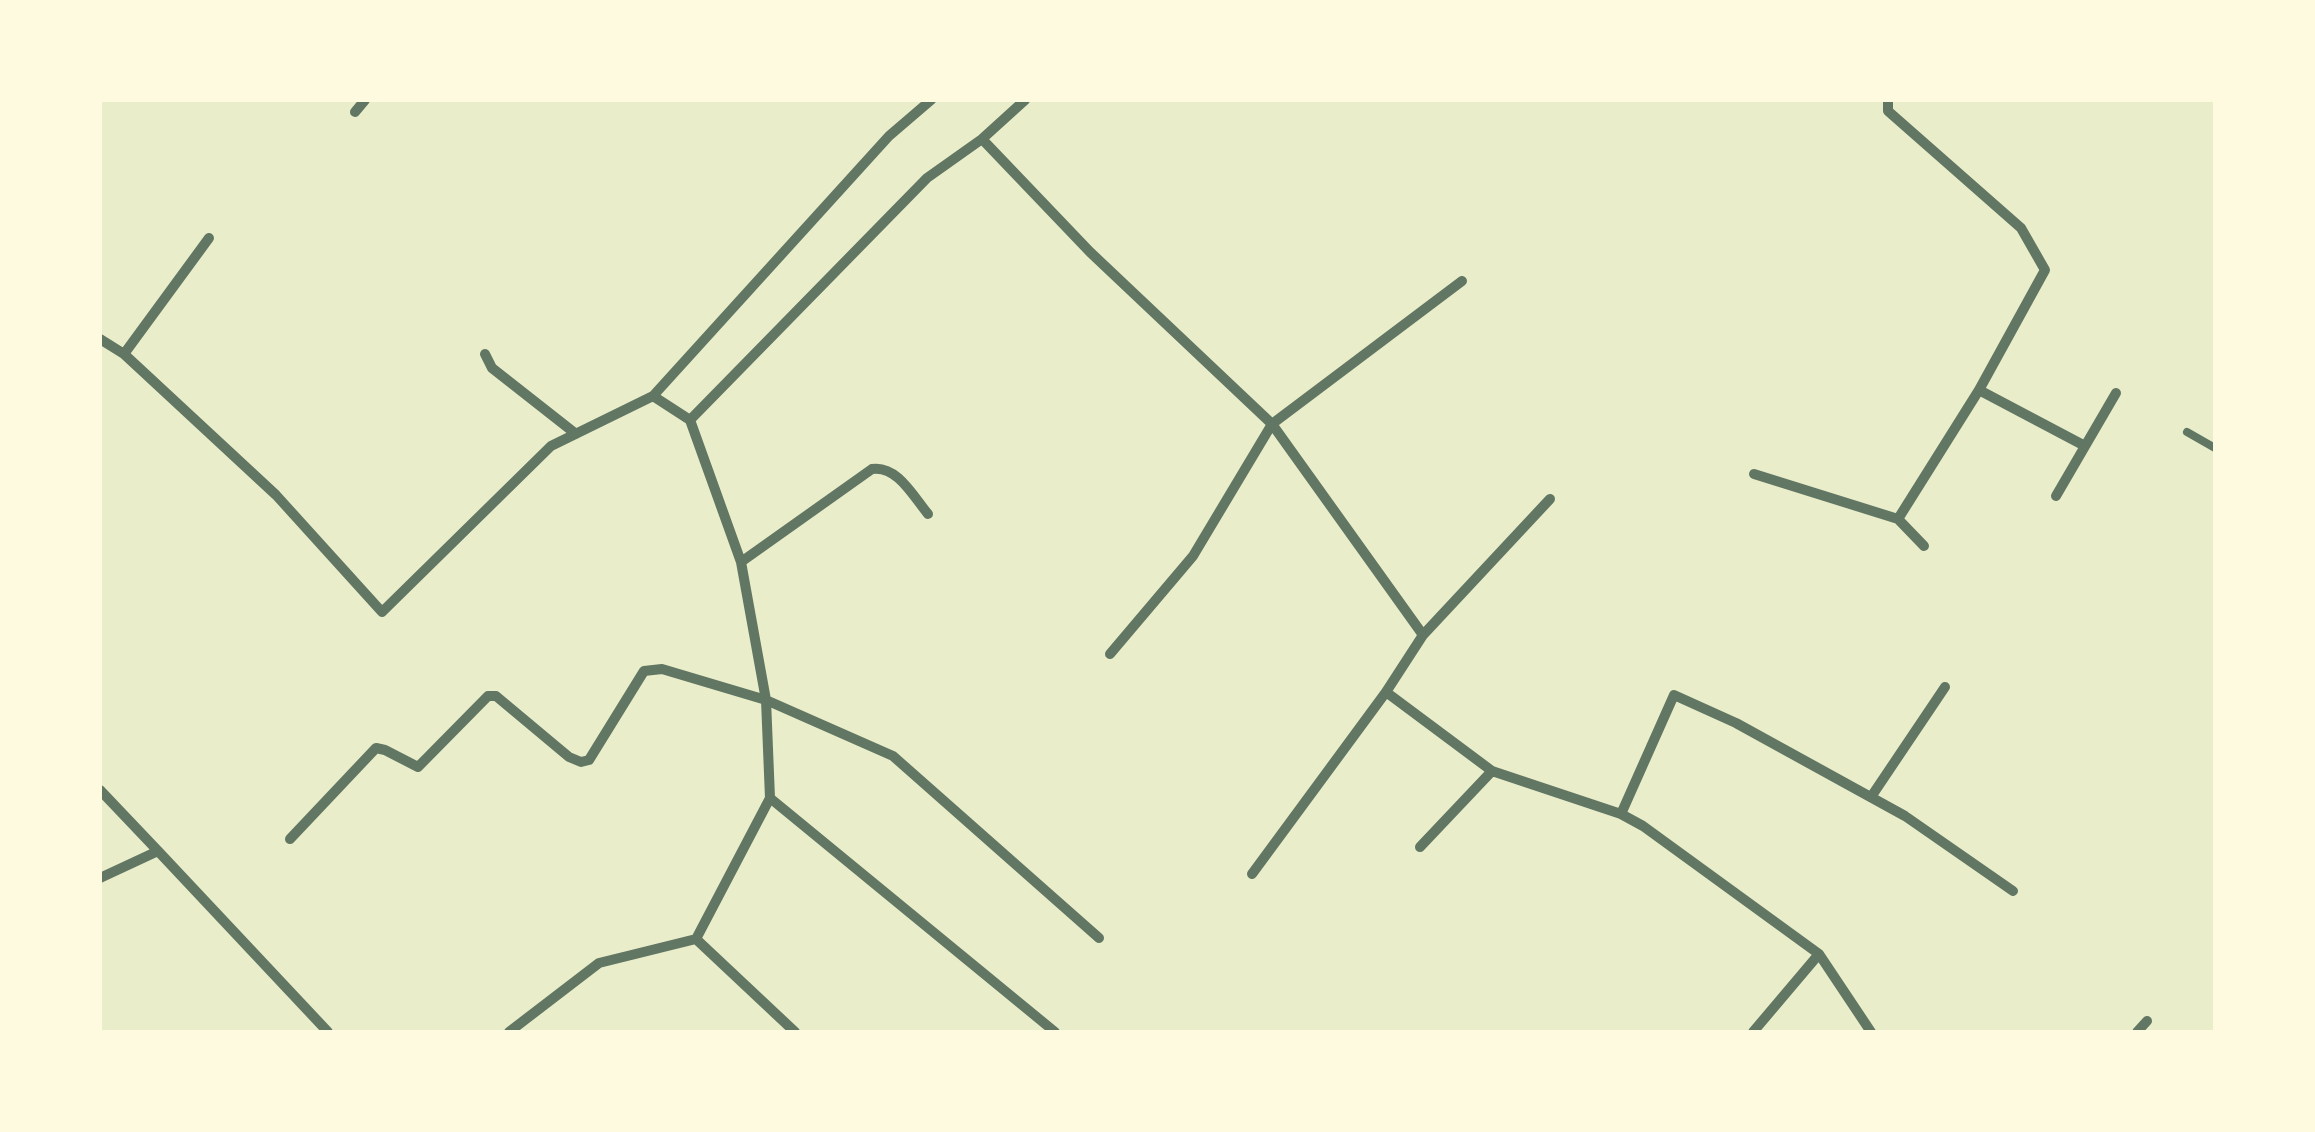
<!DOCTYPE html>
<style>
body{margin:0}
#map{position:relative;width:2315px;height:1132px;overflow:hidden;background:#e9edc9;font-family:"Space Grotesk",sans-serif}
canvas{display:block}
.frame{position:absolute;inset:0;border:102px solid #fefae0;pointer-events:none}
</style>
<div id="map">
<canvas width="2315" height="1132"></canvas>
<div class="frame"></div>
</div>
<script>
const context = document.querySelector('canvas').getContext('2d');
context.lineJoin = 'round';
function stroke(path, color, width, dash) { context.strokeStyle = color; context.lineWidth = width; context.lineCap = dash ? 'butt' : 'round'; context.setLineDash(dash || []); context.stroke(path); }
stroke(new Path2D(`
 M2187,432l28,16`), '#617663', 8);
stroke(new Path2D(`
 M1888,100v11l133,117 24,42 -66,120 -81,129
 M355,112l10,-12
 M982,139l108,113 182,172 151,211
 M100,339l24,15 152,141 106,117 169,-166 102,-50 37,24 51,142 25,138 4,98 -74,141 -97,24 -90,69
 M124,354l85,-116
 M485,354l7,14 84,66
 M1979,390l106,56
 M653,396l236,-260 42,-36
 M690,420l237,-242 55,-39 43,-39
 M1754,474l144,45 26,27
 M2056,496l60,-103
 M741,562l131,-93c25,-4 41,27 56,45
 M1110,654l83,-98 79,-132 190,-143
 M1386,692l106,79 129,43 22,12 176,128 52,78
 M100,790l58,61
 M1871,797l74,-110
 M770,798l285,234
 M1621,814l53,-119 62,28 169,93 108,75
 M290,839l86,-91 9,2 33,17 70,-71h8l73,61 12,5 8,-2 55,-89 18,-2 104,31 127,56 206,182
 M1420,847l72,-76
 M1252,874l134,-182 37,-57 127,-136
 M100,878l58,-27 170,181
 M696,939l99,93
 M1753,1032l66,-78
 M2137,1032l10,-11`), '#617663', 10);
</script>
